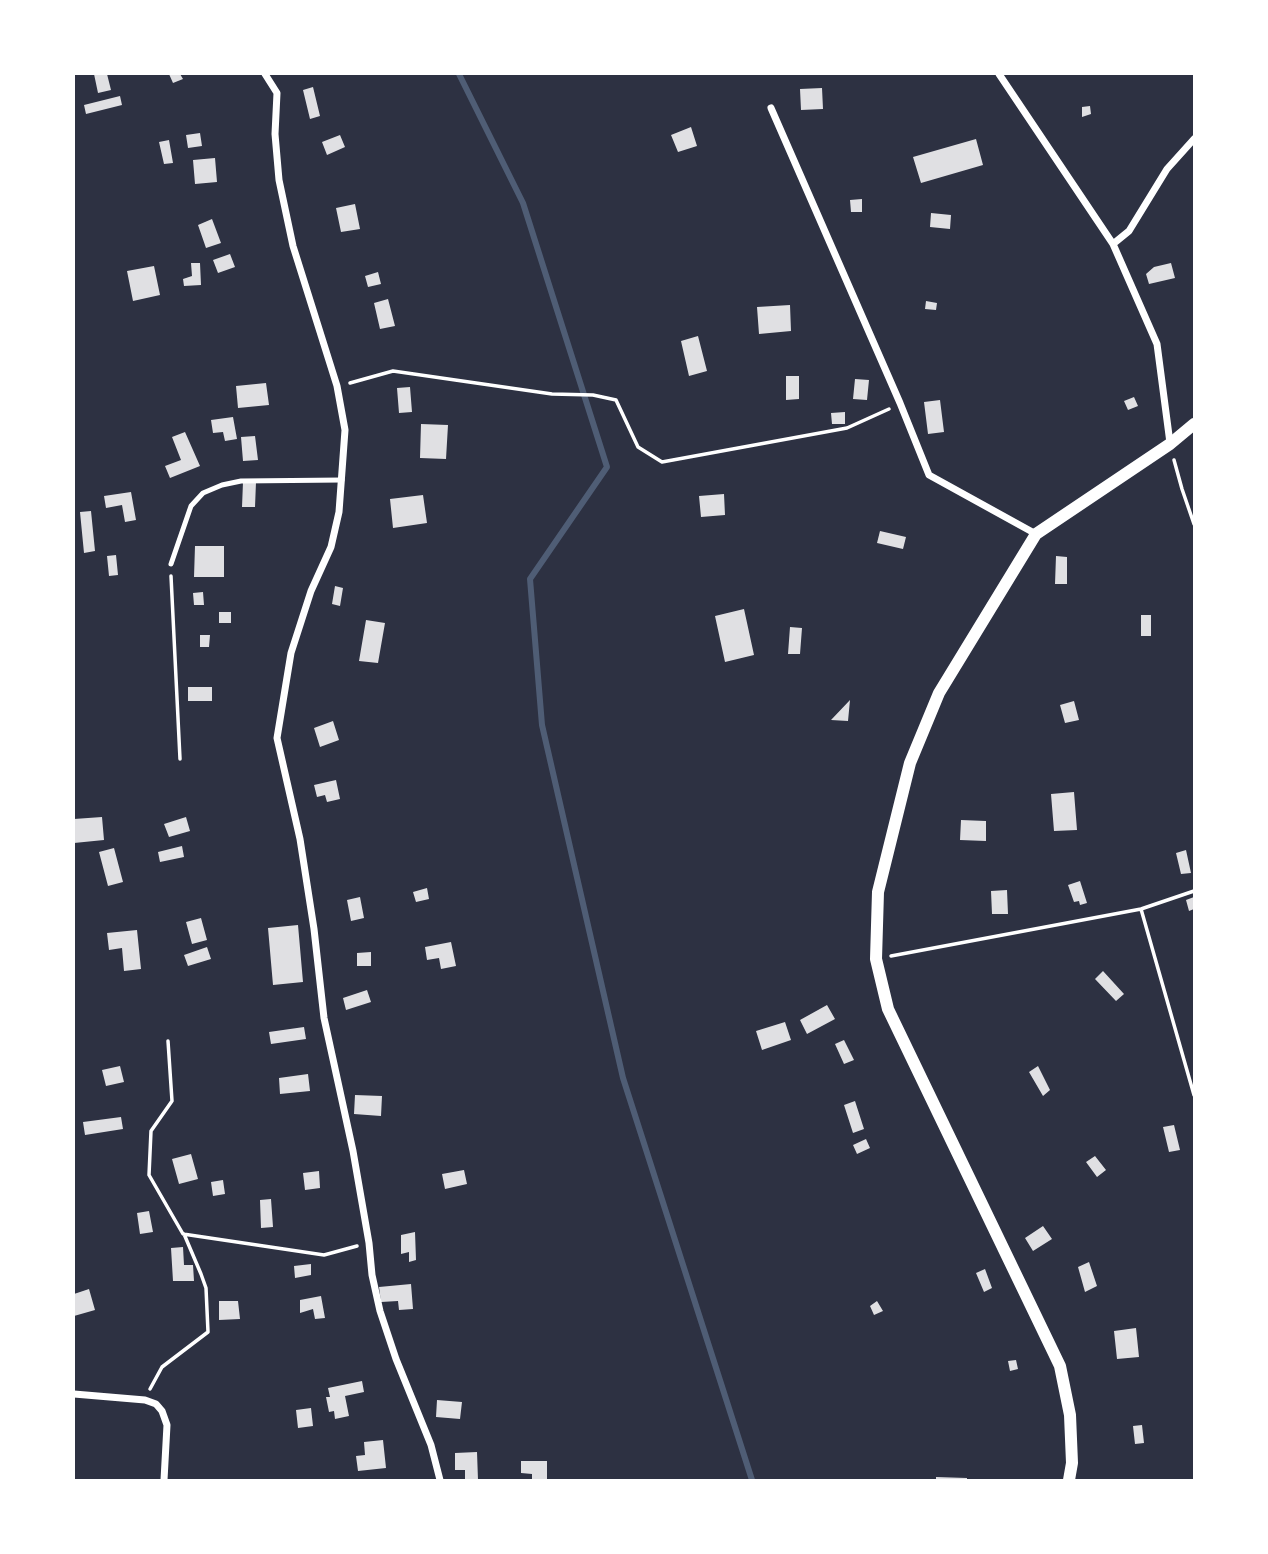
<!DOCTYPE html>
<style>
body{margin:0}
#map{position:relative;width:1268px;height:1554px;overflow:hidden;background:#2d3142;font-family:"Source Serif 4",serif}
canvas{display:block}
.frame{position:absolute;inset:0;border:75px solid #fff;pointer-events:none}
</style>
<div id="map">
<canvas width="1268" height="1554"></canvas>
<div class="frame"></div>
</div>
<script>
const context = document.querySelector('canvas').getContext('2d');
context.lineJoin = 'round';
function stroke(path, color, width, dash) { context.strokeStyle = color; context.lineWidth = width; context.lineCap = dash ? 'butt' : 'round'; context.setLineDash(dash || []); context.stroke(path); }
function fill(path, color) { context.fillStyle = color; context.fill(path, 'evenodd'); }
stroke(new Path2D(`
 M459,74l64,129 84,264 -77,112 12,146 81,353 129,402`), '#4f5d75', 6);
fill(new Path2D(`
 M94,74h13l4,16 -13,3z
 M169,74h11l3,5 -10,4z
 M313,87l7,29 -10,3 -7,-29z
 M822,88l1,21 -22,1 -1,-21z
 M120,96l2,9 -36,9 -2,-9z
 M1090,106l1,8 -9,3v-10z
 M691,127l6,19 -19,6 -7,-17z
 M200,133l2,13 -14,2 -2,-13z
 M340,135l5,12 -18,8 -5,-13z
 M976,139l7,26 -62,18 -8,-26z
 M169,140l4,23 -9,1 -5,-22z
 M215,158l2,24 -22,2 -2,-24z
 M862,199v13h-11l-1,-12z
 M355,204l5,25 -19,3 -5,-24z
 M931,213l20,2 -1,14 -20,-2z
 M212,219l9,24 -15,5 -8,-23z
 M230,254l5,13 -17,6 -5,-13z
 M191,263h9l1,22 -17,1 -1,-7 9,-3z
 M1171,263l4,15 -26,6 -3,-10 8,-7z
 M154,266l6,29 -27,6 -6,-30z
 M378,272l3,12 -13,3 -3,-11z
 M388,299l7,27 -15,3 -6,-26z
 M926,301l11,2 -1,7 -11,-1z
 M790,305l1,26 -32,3 -2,-27z
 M698,336l9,35 -18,5 -8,-35z
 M786,376h13v23l-13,1z
 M855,379l14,1 -2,20 -14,-1z
 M266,383l3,22 -31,3 -2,-22z
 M410,387l2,25 -13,1 -2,-25z
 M1134,397l4,9 -10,4 -4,-9z
 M940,400l4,32 -16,2 -4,-32z
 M845,412v12h-13l-1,-11z
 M233,417l4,22 -12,2 -2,-9 -10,1 -2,-13z
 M421,424l27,1 -2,34 -26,-1z
 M185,432l15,34 -30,12 -5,-12 16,-6 -9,-23z
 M255,436l3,24 -15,1 -2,-24z
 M243,482h13l-1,25h-13z
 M131,492l5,28 -11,2 -3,-17 -16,3 -2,-12z
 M724,494l1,21 -24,2 -2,-21z
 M423,495l4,28 -34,5 -3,-29z
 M91,511l4,40 -11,2 -4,-41z
 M880,531l26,6 -3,12 -26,-6z
 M195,546h29v31h-30z
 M116,555l2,20 -9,1 -2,-20z
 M1056,556l11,1v27h-12z
 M335,586l8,2 -3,18 -8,-2z
 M203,592l1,13h-10l-1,-12z
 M744,609l10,46 -29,7 -10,-46z
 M219,612h12v11h-12z
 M1141,615h10v21h-10z
 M366,620l19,3 -7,40 -19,-2z
 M790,627l12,1 -2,26h-12z
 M200,635h10l-1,12h-9z
 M188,687h24v14h-24z
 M850,700l-2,21 -17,-1z
 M1074,701l5,19 -14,3 -5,-18z
 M333,721l6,19 -19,7 -6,-19z
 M336,780l4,19 -13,3 -2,-7 -8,2 -3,-12z
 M1074,792l3,38 -23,1 -3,-37z
 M102,817l2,23 -30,3v-24z
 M186,817l4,14 -21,6 -5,-13z
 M961,820l25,1v20l-26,-1z
 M182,846l2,11 -24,5 -2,-10z
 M114,848l9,34 -15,4 -9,-34z
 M1186,850l5,23 -10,1 -5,-21z
 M1080,881l7,22 -7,2 -1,-4 -5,1 -6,-17z
 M427,888l2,11 -13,3 -3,-10z
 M1007,890l1,24h-16l-1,-23z
 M360,897l4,21 -13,3 -4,-21z
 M1194,897v12l-5,2 -3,-11z
 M201,918l6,22 -15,4 -6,-22z
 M298,925l5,57 -30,3 -5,-57z
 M137,930l4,39 -17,2 -2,-23 -13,2 -2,-17z
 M451,942l5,24 -15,3 -2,-11 -12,2 -2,-13z
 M207,947l4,12 -23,7 -4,-11z
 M371,952v14h-14v-13z
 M1103,971l21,23 -8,7 -21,-22z
 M367,990l4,12 -25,8 -3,-12z
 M827,1005l8,14 -28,15 -7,-14z
 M785,1022l6,18 -29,10 -6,-19z
 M304,1027l2,12 -35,5 -2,-12z
 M844,1040l10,20 -10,4 -9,-20z
 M120,1066l4,16 -18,4 -4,-16z
 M1038,1066l12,24 -7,6 -14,-24z
 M308,1074l2,17 -30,3 -1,-16z
 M355,1095l27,1 -1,20 -27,-2z
 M855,1101l9,28 -11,4 -9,-28z
 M121,1117l2,12 -38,6 -2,-13z
 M1174,1125l6,25 -11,2 -6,-25z
 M866,1139l4,9 -13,6 -4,-9z
 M191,1154l7,25 -19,5 -7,-25z
 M1095,1156l11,14 -9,7 -11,-15z
 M464,1170l3,14 -22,5 -3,-15z
 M319,1171l1,17 -15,2 -2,-17z
 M223,1180l2,14 -12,2 -2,-14z
 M271,1199l2,28 -12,1 -1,-28z
 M149,1211l4,21 -13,2 -3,-21z
 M1043,1226l9,13 -19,12 -8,-13z
 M415,1232l1,28 -7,2v-10l-8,2v-19z
 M183,1247l1,18h9l1,16h-21l-2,-33z
 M1089,1262l8,24 -12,6 -7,-25z
 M311,1264v11l-16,3 -1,-12z
 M985,1269l7,19 -8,4 -8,-19z
 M411,1284l2,25 -14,1 -1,-9 -17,1 -2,-15z
 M89,1289l6,21 -21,6v-22z
 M321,1296l4,22 -10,1 -2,-10 -13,4v-13z
 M219,1301h19l2,18 -21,1z
 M877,1301l6,10 -9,4 -4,-9z
 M1136,1328l3,29 -22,2 -3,-28z
 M1016,1360l2,9 -8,2 -2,-10z
 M362,1381l2,11 -19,4 4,20 -14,3 -1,-8 -5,1 -3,-15h4l-2,-9z
 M437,1400l25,2 -2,17 -24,-2z
 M311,1408l2,18 -15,2 -2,-18z
 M1142,1425l2,18 -9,1 -2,-18z
 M383,1440l3,28 -28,3 -2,-15 9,-1 -1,-13z
 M477,1452l1,28h-13v-10h-10v-17z
 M521,1461h26v19h-15v-6l-11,-1z
 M936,1477l31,1v2h-31z`), '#e0e0e3');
stroke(new Path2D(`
 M350,383l43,-12 159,23 41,1 23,5 22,47 24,15 185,-34 42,-19
 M1174,460l8,29 12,35
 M171,576l9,183
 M1141,909l53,186
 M891,956l250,-47 53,-18
 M168,1041l4,60 -21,30 -2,44 34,59 141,21 33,-9
 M150,1389l12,-22 46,-35 -2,-44 -5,-14 -17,-40`), '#fff', 3.5);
stroke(new Path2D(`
 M171,564l20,-58 12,-13 19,-8 19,-4 101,-1`), '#fff', 5);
stroke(new Path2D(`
 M265,74l12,19 -2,41 4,46 14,66 44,140 8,44 -6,82 -8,35 -20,44 -20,62 -14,85 23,101 14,90 10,89 29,133 16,92 3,32 8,36 16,48 35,86 9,35
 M999,74l114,170 44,100 13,99
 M771,108l129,295 29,72 107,59
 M1113,244l16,-13 38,-62 27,-30
 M74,1394l71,6 11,4 6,7 5,14 -3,55`), '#fff', 7);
stroke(new Path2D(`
 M1069,1480l3,-17 -2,-48 -10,-49 -172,-357 -12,-50 2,-67 32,-129 29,-70 97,-159 134,-90 24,-20`), '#fff', 12);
</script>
